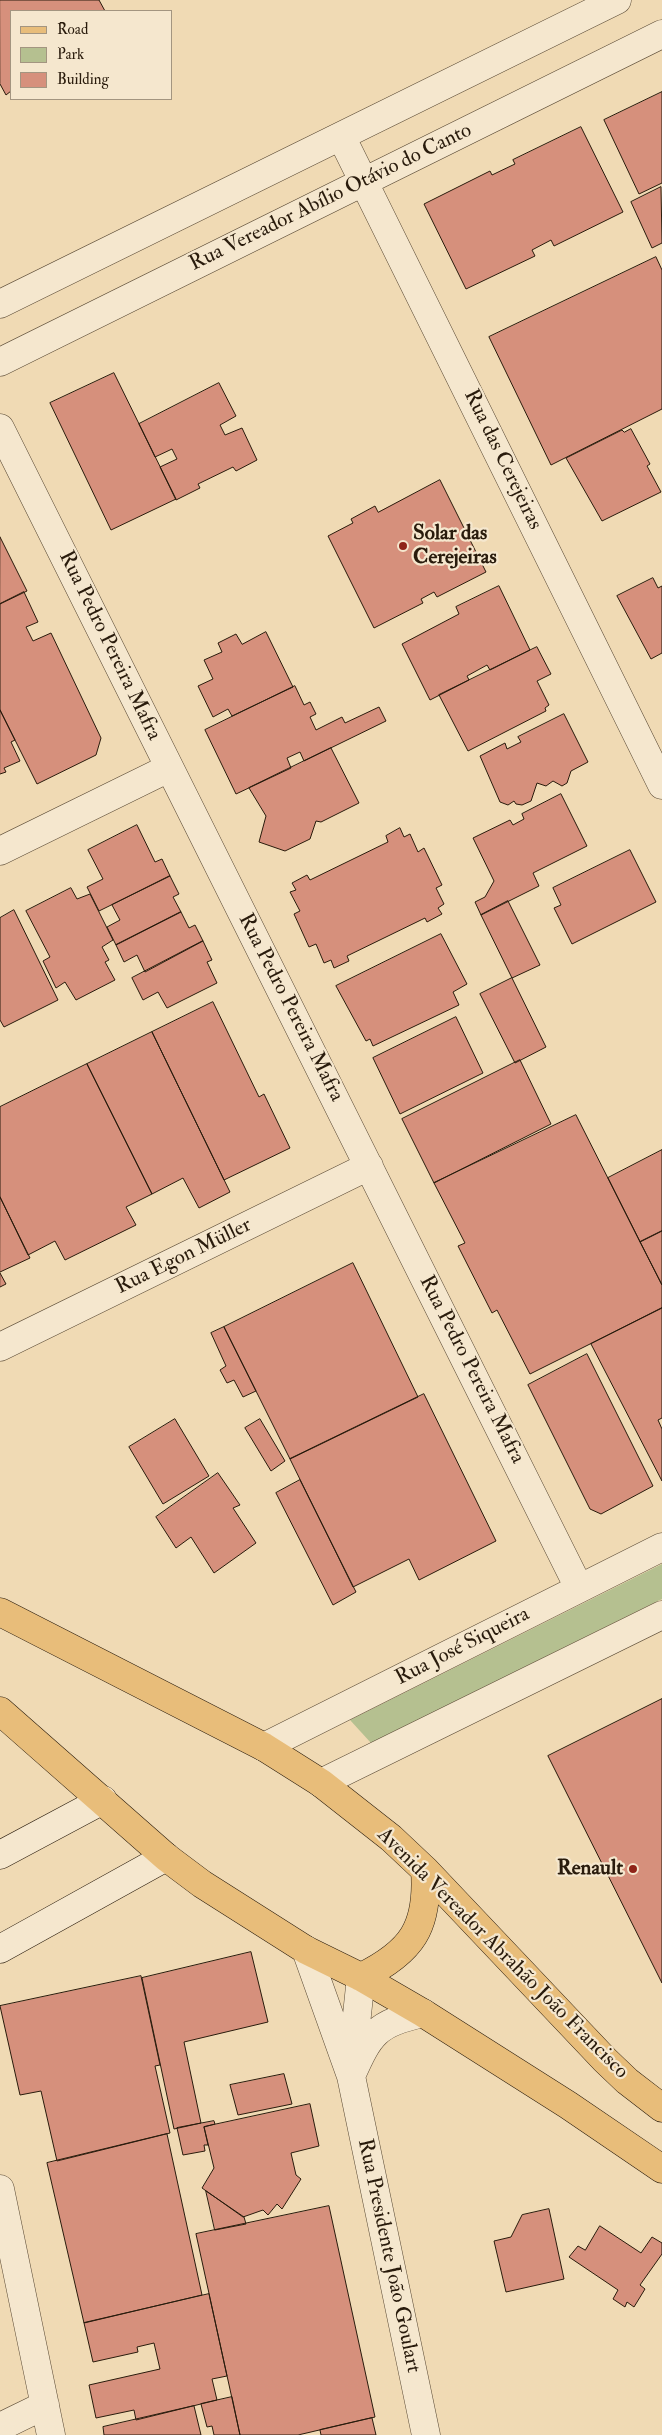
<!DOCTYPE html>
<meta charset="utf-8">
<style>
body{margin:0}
#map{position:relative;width:662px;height:2435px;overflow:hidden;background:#f0dab4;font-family:"IM FELL Double Pica",serif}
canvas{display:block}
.legend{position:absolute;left:10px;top:10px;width:162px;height:90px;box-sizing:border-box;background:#f5e7ce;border:1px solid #a39580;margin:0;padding:6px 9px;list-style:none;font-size:15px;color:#291b0c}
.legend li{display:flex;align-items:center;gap:10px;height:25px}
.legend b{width:25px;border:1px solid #a39580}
</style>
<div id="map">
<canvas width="662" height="2435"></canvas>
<ul class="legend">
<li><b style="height:6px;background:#e8bd7a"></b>Road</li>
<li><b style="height:14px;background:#b5c090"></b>Park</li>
<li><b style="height:14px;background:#d6907c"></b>Building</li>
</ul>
</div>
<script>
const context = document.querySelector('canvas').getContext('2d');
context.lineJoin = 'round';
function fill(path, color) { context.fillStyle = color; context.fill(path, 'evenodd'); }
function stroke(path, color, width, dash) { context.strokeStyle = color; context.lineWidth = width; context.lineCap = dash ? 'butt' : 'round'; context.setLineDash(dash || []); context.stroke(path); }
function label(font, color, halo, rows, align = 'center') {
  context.font = font + ' "IM FELL Double Pica",serif'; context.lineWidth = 4.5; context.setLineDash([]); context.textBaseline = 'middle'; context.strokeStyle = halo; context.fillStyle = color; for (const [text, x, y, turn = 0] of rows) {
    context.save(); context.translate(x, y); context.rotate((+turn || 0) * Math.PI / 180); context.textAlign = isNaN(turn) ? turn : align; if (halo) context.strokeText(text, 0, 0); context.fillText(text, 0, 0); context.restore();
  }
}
fill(new Path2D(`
 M662,1564v35l-291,144 -21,-23z`), '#b5c090');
const building = new Path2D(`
 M0,0h99l6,11h-94v80l-5,4 -6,-11z
 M662,92v91l-23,11 -35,-74z
 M581,127l42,85 -69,34 -3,-6 -19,10 3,6 -69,33 -42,-85 66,-33 2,4 23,-11 -2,-4z
 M661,187l1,56 -10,5 -21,-46z
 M656,257l6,13v139l-111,56 -62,-128z
 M114,373l62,126 -65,31 -61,-127z
 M219,383l17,33 -16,9 5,10 17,-7 15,32 -21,11 -3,-4 -35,17 2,4 -24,12 -16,-33 17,-8 -5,-10 -17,8 -16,-33z
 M631,429l19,35 -3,2 14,26 -59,29 -36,-63 56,-28 2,2z
 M440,480l46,92 -49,25 -3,-5 -13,7 2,4 -49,25 -46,-92 25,-13 -2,-4 24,-13 3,6z
 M0,537l27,54 -27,13z
 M653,578l5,10 4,-2v67l-11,6 -34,-63z
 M499,586l31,64 -40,20 -3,-5 -20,11 2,4 -39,20 -28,-56 57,-30 -3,-7z
 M24,592l14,30 -12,5 7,14 18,-8 50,105 -5,17 -59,29 -37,-74v-106z
 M266,632l27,55 -61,29 -4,-7 -15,8 -15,-31 15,-7 -9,-19 18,-8 -4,-9 18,-9 6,10z
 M537,647l14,27 -14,7 12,24 -4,3 1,3 -78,40 -29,-56z
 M295,686l9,19 6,-3 6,12 -6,3 6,13 26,-13 3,6 34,-16 7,14 -82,40 -4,-9 -13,6 4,10 -55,26 -31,-64z
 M0,710l15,30 -4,2 9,19 -16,7 2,4 -6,2z
 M564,714l24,48 -17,9 -4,12 -5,3 -9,-5 -7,5 -9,-3 -6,18 -9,4 -6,-1 -2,-3 -6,4 -8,-3 -20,-46 25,-13 2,6 14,-7 -3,-5z
 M331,748l28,55 -38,19 -5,-1 -6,18 -25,12 -26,-9 7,-26 -17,-28z
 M561,794l26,52 -54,27 6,13 -58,29 -6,-13 10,-5 9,-16 -21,-43 37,-18 3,5 11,-6 -2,-5z
 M137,825l18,37 7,-3 8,17 -71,35 -12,-24 16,-8 -15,-29z
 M400,828l4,9 6,-3 8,18 6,-4 18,37 -6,3 8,16 -6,4 4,6 -15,8 -2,-4 -78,38 2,5 -15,7 -3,-8 -7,3 -8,-19 -7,3 -15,-33 6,-3 -10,-19 6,-2 -4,-7 15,-8 3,5 78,-38 -2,-6z
 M630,850l26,52 -84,42 -18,-36 7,-3 -8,-17z
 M170,876l9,18 -6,3 8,15 -65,33 -9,-18 13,-7 -8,-15z
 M71,888l6,11 13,-5 23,46 -11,7 7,13 -4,2 10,18 -39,20 -11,-18 -9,6 -13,-27 7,-4 -24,-46z
 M508,901l32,64 -28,13 -31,-63z
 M14,910l44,90 -54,27 -4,-7v-102z
 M181,912l8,16 6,-3 8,16 -58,31 -8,-17 -13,7 -8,-17z
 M441,934l26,50 -14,8 6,13 -86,41 -3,-7 -4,2 -30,-55z
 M203,941l9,19 -5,2 10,21 -50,25 -9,-16 -15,8 -11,-22z
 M512,978l34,69 -31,16 -35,-69z
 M213,1002l46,95 5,-3 26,54 -66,32 -72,-148z
 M456,1017l27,56 -83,41 -27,-56z
 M152,1032l78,160 -31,16 -16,-30 -31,16 -65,-130z
 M520,1060l31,64 -117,59 -32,-64z
 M87,1064l65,130 -26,13 10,18 -71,35 -10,-19 -27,14 -28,-58v-90z
 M576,1115l86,170v23l-132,66 -33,-64 -5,3 -34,-67 7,-3 -31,-60z
 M662,1150v81l-22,11 -32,-64z
 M0,1197l30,61 -30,14z
 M662,1231v54l-22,-43z
 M353,1263l65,134 -128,62 -66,-132z
 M0,1273l6,11 -6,3z
 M662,1308v110l-4,2 4,9v52l-71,-137z
 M224,1327l32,64 -13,6 -9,-17 -7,3 -7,-13 6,-4 -15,-33z
 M587,1354l66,132 -52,28 -11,-5 -62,-124z
 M424,1394l72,147 -77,39 -10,-21 -56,28 -63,-128z
 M175,1419l34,57 -46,28 -34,-57z
 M260,1419l25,42 -14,10 -26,-43z
 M218,1473l22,32 -7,3 23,35 -42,30 -23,-36 -15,11 -20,-31z
 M300,1480l56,112 -23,13 -57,-112z
 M662,1699v284l-114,-227z
 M251,1952l17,70 -84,20 17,81 -27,6 -32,-151z
 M141,1976l19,89 -5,1 15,67 -113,28 -16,-70 -21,4 -20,-89z
 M284,2074l8,30 -54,11 -8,-30z
 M310,2104l9,42 -28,7 5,22 5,4 -19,30 -5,-5 -9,11 -5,-5 -20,7 -41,-29 12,-20 -10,-41z
 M214,2121l1,3 -11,3 4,18h-4l1,6 -22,4 -6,-27z
 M167,2134l35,161 -118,28 -37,-160z
 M206,2191l38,26 2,7 -31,6z
 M329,2206l46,211 -77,18h-58l-44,-201z
 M549,2209l15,70 -58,13 -12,-51 17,-4 11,-22z
 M600,2226l41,27 11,-16 10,6v11l-22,31 5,4 -11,18 -7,-5 -2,5 -12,-8 5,-9 -49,-33 9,-11 7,4z
 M209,2294l18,82 -15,3 5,21 -81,20 -2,-10 -38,8 -7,-33 71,-16 -6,-26 -17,4 1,5 -45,10 -9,-39z
 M232,2397l8,38h-26l-2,-9 -5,1 -6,-23z
 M194,2406l7,29h-97l-1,-8z
 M372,2418l4,17h-55l-1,-5z`);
fill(building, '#d6907c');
stroke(building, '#291b0c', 1);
const street = new Path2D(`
 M341,136l321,649
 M0,304l617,-304
 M0,362l662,-328
 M0,428l579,1160
 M0,851l169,-83
 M0,1347l369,-181
 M264,1747l398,-200
 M321,1783l341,-168
 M306,1950l45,126 75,359
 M352,2062l9,-85
 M351,2076c19,-43 25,-52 72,-63
 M0,2189l51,246
 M0,2427l45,-22`);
const secondary = new Path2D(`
 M0,1855l103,-55
 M0,1949l166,-92`);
const primary = new Path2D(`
 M0,1612l264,135 57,36 70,55 34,32 180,190 22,21 35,27
 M0,1711l166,146 36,27 104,66 55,27 62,36 145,92 94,64
 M361,1977c51,-25 68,-50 64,-107`);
stroke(street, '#5b4b36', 29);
stroke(secondary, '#291b0c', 29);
stroke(primary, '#291b0c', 29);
stroke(street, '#f5e7ce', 28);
stroke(secondary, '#f5e7ce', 28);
stroke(primary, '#e8bd7a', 28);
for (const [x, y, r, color] of [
 [403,546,5,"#8f2418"],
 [633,1869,5,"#8f2418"]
]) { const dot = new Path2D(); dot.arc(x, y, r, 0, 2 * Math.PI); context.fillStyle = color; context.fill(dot); stroke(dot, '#f5e7ce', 2); }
label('21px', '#291b0c', '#f5e7ce', [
 ["Rua Vereador Abílio Otávio do Canto",331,198,-26],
 ["Rua das Cerejeiras",502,460,64],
 ["Rua Pedro Pereira Mafra",109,646,64],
 ["Rua Pedro Pereira Mafra",290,1008,63],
 ["Rua Egon Müller",184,1257,-26],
 ["Rua Pedro Pereira Mafra",471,1370,63],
 ["Rua José Siqueira",463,1647,-27],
 ["Avenida Vereador Abrahão João Francisco",502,1954,45],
 ["Rua Presidente João Goulart",388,2256,78]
]);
label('bold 21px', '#291b0c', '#f5e7ce', [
 ["Solar das",413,534],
 ["Cerejeiras",413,558],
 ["Renault",623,1869,"right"]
], 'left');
</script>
